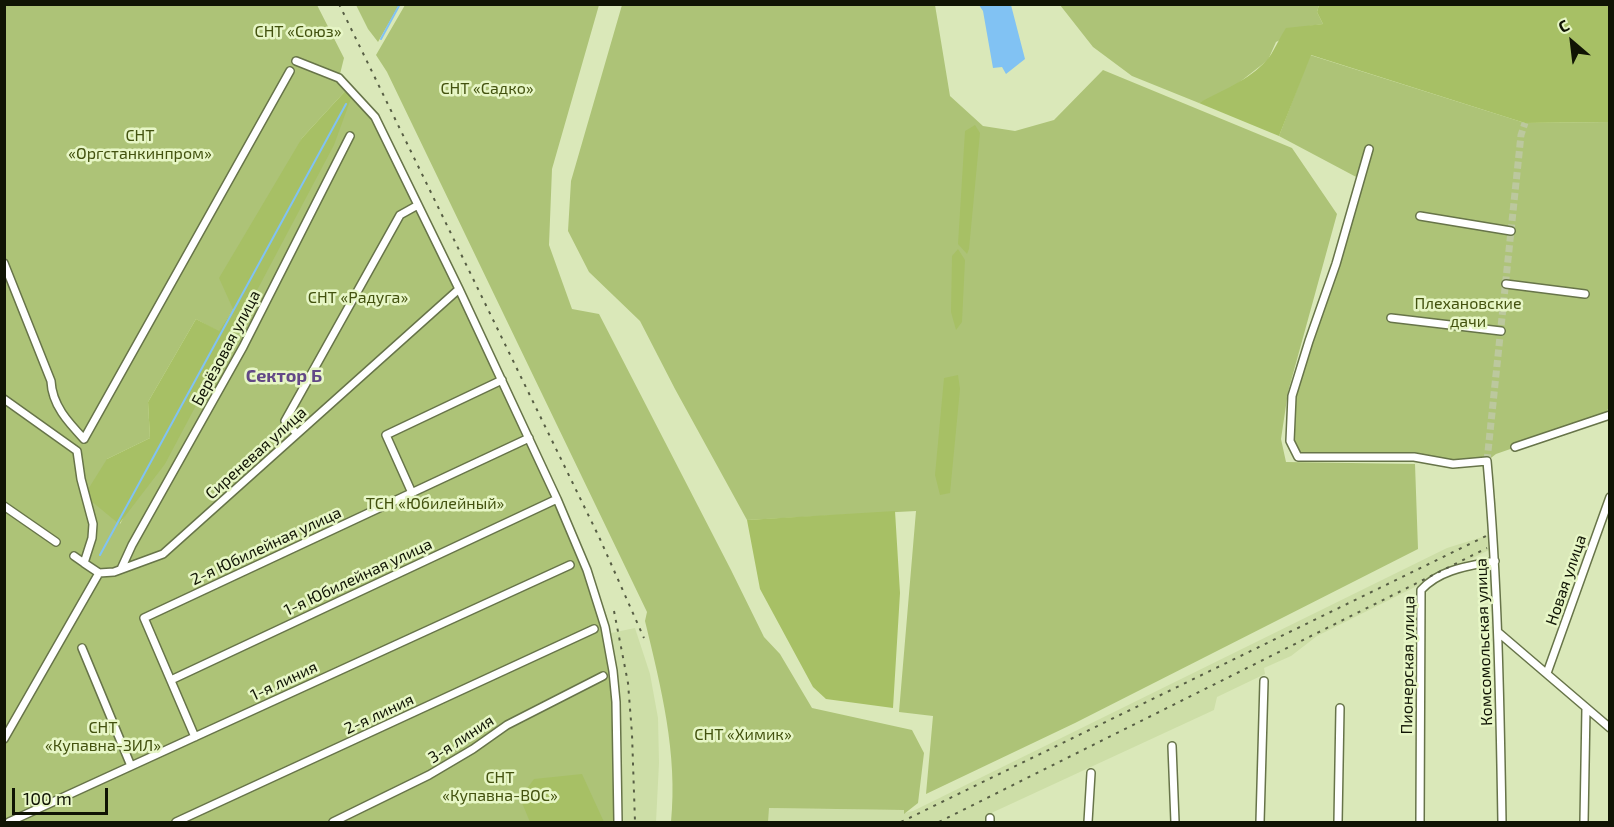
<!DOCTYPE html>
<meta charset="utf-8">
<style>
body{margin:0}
#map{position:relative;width:1614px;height:827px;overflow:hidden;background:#dae8b9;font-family:"Exo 2",sans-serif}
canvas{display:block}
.frame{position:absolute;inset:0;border:6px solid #101404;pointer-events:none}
.north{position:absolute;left:1542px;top:12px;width:60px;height:60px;-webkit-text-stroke:4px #e7f6c6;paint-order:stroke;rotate:332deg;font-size:16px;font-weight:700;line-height:24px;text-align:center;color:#101404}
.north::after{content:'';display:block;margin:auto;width:21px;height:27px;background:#101404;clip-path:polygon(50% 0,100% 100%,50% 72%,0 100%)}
.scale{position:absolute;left:12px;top:788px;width:96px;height:27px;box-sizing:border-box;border:3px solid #101404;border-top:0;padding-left:8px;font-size:18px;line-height:21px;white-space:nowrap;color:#101404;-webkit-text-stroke:4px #e7f6c6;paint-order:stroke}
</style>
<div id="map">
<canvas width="1614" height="827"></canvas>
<div class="frame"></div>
<div class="north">С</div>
<div class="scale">100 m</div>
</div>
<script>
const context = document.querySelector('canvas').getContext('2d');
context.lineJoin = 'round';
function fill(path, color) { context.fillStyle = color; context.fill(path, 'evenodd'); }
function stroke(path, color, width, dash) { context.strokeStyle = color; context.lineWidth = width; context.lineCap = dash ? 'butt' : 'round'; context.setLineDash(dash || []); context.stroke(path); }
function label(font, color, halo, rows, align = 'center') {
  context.font = font + ' "Exo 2",sans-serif'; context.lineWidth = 5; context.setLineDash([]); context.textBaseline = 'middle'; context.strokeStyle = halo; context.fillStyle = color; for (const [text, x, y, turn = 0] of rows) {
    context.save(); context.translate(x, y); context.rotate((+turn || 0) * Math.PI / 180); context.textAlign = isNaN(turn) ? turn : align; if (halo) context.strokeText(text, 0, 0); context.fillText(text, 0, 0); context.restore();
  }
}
fill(new Path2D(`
 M1489,535v15l-172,86 -26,20 -27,12 1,6 -48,23 -3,13 -227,105 -1,7h-218v-14l136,2v3l9,-2 534,-263z
 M635,628l15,46 8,44 1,45 -3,59h-35l-1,-121 -9,-68z`), '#cddea7');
fill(new Path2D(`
 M4,5h313l27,53 -5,20 9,10 -46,50 -69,171 -14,23 -23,-13 -48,83 2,36 -43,21 13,65 233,-431 22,24 84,172 128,281 26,101 5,151h-613z
 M356,5h43l-21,37 -10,-13z
 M405,5h194l-47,164 -3,76 23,64 27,5 132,256 33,67 16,17 32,54 100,22 12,23 -6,50 -14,11v-4l-135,-2 -1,14h-97c7,-68 -10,-135 -26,-201l2,-9 -260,-540 -11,-17z
 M622,5h313l15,91 33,30 32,5 39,-11 49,-50 189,78 45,66 -49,178 -7,47 5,23 129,2 3,85 -343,174 -149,71 7,-78 -34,-4 17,-201 -169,9 -72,-131 -35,-68 -51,-49 -21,-41 3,-50z
 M1060,5h259l-2,7 6,12 -14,2 -33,16 -8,18 -36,28 -33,15 -67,-27 -39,-29z
 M1310,55l215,68 84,-1 1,282 -5,12 -109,38 -9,7 -73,-4h-116l-8,-16 2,-45 68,-217 -81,-43z`), '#adc377');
fill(new Path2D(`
 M1319,5h290v117l-84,1 -214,-68 -32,81 -80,-33c23,-13 49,-22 68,-43 5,-5 13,-23 19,-32l37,-4 -6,-12z
 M348,88l5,5 -19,52 -169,319 -46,60 -29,-24 -3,-9 20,-32 43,-21 -2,-36 48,-83 23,12 14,-22 -14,-31 83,-140z
 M975,125l5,8 -11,116 -2,5 -9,-10 7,-113z
 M958,249l7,11 -3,62 -6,8 -5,-18 1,-56z
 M958,375l2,14 -10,104 -10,2 -5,-20 9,-97z
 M895,511l5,82 -7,115 -67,-9 -13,-12 -53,-98 -13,-69z
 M582,774l22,48h-74l-10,-24 14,-19z`), '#a7c065');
fill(new Path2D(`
 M979,5h32l14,54 -19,15 -4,-7 -9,1 -10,-57z`), '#81c2f3');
stroke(new Path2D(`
 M381,39l19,-35
 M100,555l246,-451`), '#81c2f3', 2);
stroke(new Path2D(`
 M1487,461l34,-326 4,-12`), '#bcc89e', 7, [7, 3.5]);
const street = new Path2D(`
 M296,61l43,17 36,39 84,172 98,210 30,71 18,57 8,44 3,31 2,120
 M1369,149l-33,115 -27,77 -17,55 -2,45 8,16h116l39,7 34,-3c11,121 13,241 15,361
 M1420,216l91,15
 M4,263l47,118c1,24 17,41 33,58l206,-368
 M1506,284l79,10
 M1391,318l110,13
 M4,399l73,52 4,28 12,45 -1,14 -8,25 15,10
 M297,434l-12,-13 115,-206 18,-10
 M1515,447l95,-32
 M412,493l-26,-58 116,-55
 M4,506l52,36
 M74,556l10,7
 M121,569l11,-24 111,-198 107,-211
 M1499,633l111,95
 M82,648l49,118
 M1547,673l63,-176
 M171,680l386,-181
 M195,737l-51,-119 385,-180
 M4,739l95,-166 15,-1 49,-18 296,-265
 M1172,746l3,76
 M9,822l561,-257
 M176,822l418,-193
 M333,822l96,-47 44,-26 34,-24 96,-49
 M990,822v-4
 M1088,822l3,-49
 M1260,822l4,-141
 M1338,822l2,-114
 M1420,822l1,-232c19,-21 48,-24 74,-29
 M1584,822l2,-114`);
stroke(street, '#677449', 10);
stroke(street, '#fff', 7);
stroke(new Path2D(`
 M339,4l261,535 44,99
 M614,611l14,72 4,51 3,88
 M901,822l585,-286
 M939,822l548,-274`), '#575e44', 2, [3, 6]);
label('16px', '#43520f', '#e7f6c6', [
 ["СНТ «Союз»",298,32],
 ["СНТ «Садко»",487,89],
 ["СНТ",140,136],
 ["«Оргстанкинпром»",140,154],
 ["СНТ «Радуга»",358,298],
 ["Плехановские",1468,304],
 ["дачи",1468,322],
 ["ТСН «Юбилейный»",435,504],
 ["СНТ",103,728],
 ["«Купавна-ЗИЛ»",103,746],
 ["СНТ «Химик»",743,735],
 ["СНТ",500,778],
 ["«Купавна-ВОС»",500,796]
]);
label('16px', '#101404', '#e7f6c6', [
 ["Берёзовая улица",226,348,-62],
 ["Сиреневая улица",256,453,-42],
 ["2-я Юбилейная улица",266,546,-25],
 ["1-я Юбилейная улица",358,577,-25],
 ["Новая улица",1566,580,-71],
 ["Комсомольская улица",1484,642,-92],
 ["Пионерская улица",1408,665,-89],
 ["1-я линия",284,681,-25],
 ["2-я линия",379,714,-25],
 ["3-я линия",461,739,-33]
]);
label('bold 18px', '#624886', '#e7f6c6', [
 ["Сектор Б",284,376]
]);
</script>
